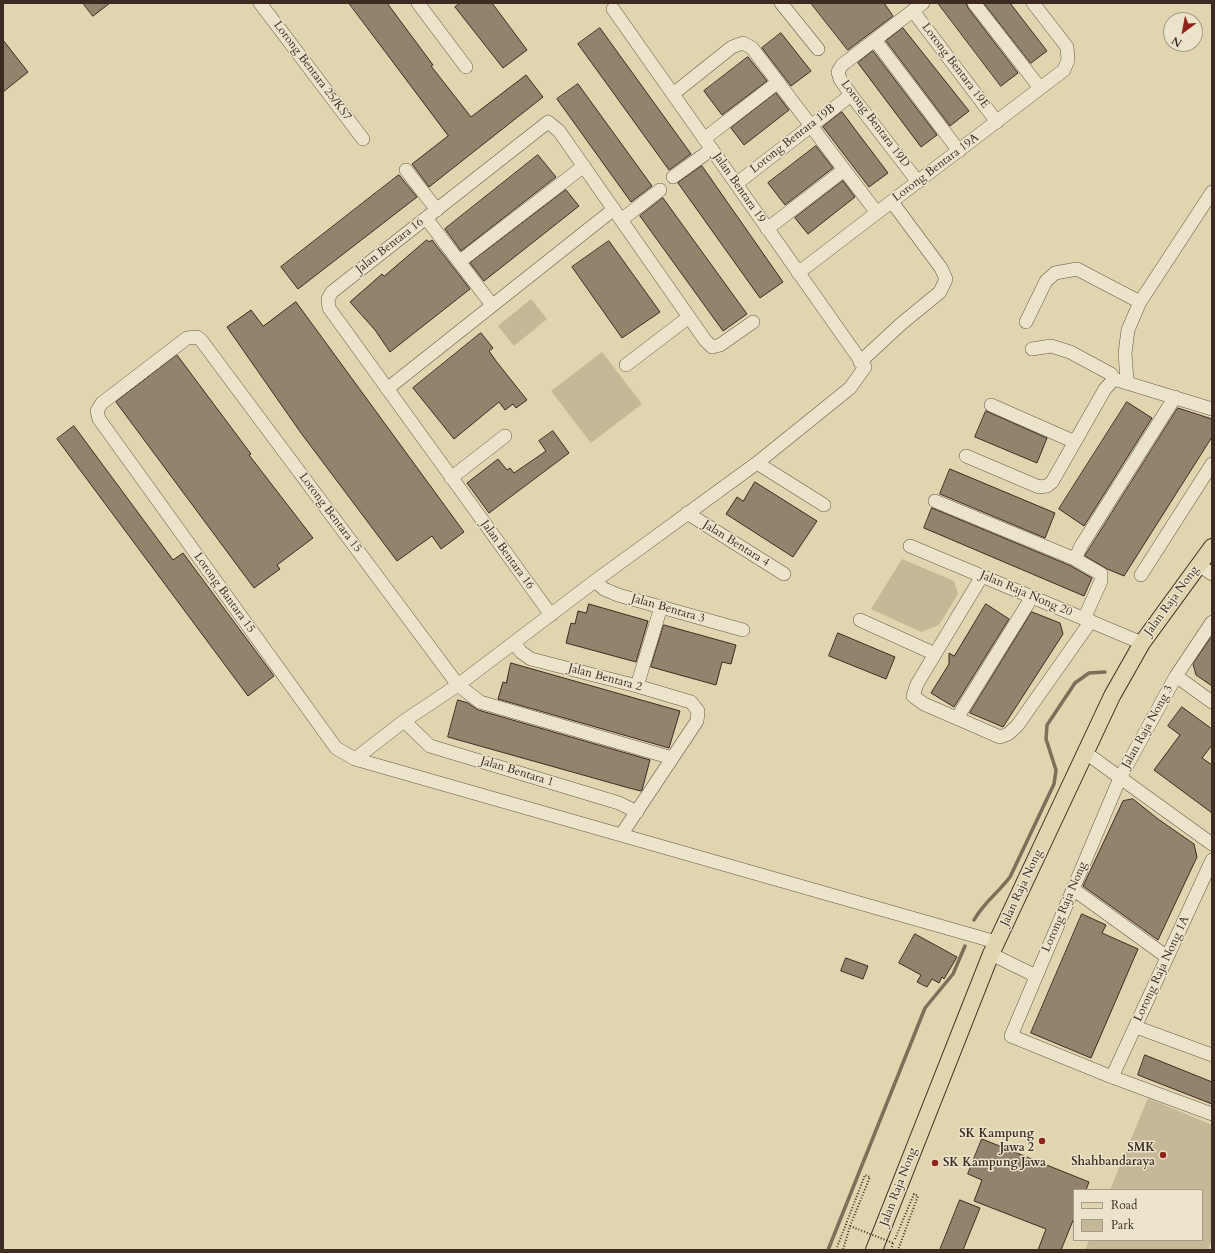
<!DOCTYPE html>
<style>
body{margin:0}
#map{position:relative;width:1215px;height:1253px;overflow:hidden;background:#e0d5af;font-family:Cardo,serif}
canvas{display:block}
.frame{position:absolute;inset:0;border:4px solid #3d2b23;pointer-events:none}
.legend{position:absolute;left:1073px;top:1189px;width:130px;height:52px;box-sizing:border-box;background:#ebe4cb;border:1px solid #a59a88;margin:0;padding:5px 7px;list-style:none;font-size:12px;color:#3d2b23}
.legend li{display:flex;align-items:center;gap:8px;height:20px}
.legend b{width:20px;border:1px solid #a59a88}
.north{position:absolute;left:1163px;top:12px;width:40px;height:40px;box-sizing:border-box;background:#ebe4cb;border:1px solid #a59a88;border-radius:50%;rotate:212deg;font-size:11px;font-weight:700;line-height:16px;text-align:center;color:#3d2b23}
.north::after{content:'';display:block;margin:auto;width:14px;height:18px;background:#8f2418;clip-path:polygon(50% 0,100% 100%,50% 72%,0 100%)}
</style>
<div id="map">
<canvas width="1215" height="1253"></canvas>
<div class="frame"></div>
<ul class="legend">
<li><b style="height:5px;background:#e0d5af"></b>Road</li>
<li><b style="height:11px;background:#c4b897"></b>Park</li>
</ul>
<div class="north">N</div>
</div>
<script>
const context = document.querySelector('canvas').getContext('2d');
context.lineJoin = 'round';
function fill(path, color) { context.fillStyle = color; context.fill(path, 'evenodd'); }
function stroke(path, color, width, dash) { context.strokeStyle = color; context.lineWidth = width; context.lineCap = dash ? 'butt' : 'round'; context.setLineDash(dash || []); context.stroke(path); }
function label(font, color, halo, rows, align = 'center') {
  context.font = font + ' Cardo,serif'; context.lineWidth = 3; context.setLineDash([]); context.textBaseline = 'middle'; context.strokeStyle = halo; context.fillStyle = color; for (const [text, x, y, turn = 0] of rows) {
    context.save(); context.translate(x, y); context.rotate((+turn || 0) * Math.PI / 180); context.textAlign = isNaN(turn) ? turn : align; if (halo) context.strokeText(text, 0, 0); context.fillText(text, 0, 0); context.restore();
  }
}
fill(new Path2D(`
 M531,299l16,20 -33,27 -16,-20z
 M602,352l40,52 -51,39 -40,-52z
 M902,559l52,22 4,13 -19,31 -18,7 -50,-23z
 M1148,1098l64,27v114l-4,11h-123l4,-10h113v-50h-92z`), '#c4b897');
stroke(new Path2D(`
 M974,920c10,-18 24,-27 36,-43l44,-93 2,-14 -10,-31 1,-14 28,-42 14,-10 16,-1
 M828,1250l97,-242 28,-34 12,-28`), '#7e6e5a', 3.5);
const building = new Path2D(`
 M83,3h27l-17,13z
 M349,3h38l46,62 -2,1 40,51 55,-42 17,22 -114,90 -17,-23 36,-28z
 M461,3h31l35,47 -24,18 -48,-61z
 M811,3h73l9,13 -45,34z
 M938,3h28l2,5 50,65 -17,13z
 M984,3h26l37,48 -16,12z
 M600,28l91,126 -22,16 -91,-126z
 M903,28l66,83 -19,15 -64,-85z
 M781,33l30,38 -20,15 -29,-38z
 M3,40l25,32 -25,20z
 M873,51l64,84 -16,12 -63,-84z
 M748,57l19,24 -45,34 -18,-24z
 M578,84l74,102 -21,16 -74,-103z
 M776,93l13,17 -45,35 -13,-17z
 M842,112l46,61 -19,14 -46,-60z
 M816,146l17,22 -48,37 -17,-22z
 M538,155l18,22 -95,74 -16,-22z
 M702,166l81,116 -23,16 -82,-115z
 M399,175l18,22 -119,92 -17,-22z
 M843,181l12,16 -47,37 -13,-16z
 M566,190l13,16 -95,75 -14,-18z
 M663,198l84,116 -24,17 -83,-115z
 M427,240l2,2 3,-2 38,49 -80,63 -15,-22 -25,-28 32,-28 2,2z
 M609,241l51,71 -38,26 -50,-71z
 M296,302l168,230 -23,17 -9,-13 -35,25 -96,-128 -74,-106 24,-17 12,16z
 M481,333l12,15 -4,3 7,10 31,39 -11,8 -3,-4 -8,6 -6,-8 -45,37 -41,-51z
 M177,355l74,99 -2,1 64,83 -36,27 3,4 -26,19 -138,-186z
 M1127,402l25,16 -68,108 -25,-17z
 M1178,408l34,11v18l-88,139 -17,-7 -22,-13z
 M986,411l61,27 -10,25 -62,-26z
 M74,426l99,134 10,-7 91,123 -26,20 -191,-257z
 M553,431l16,22 -80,60 -22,-30 31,-24 9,11 3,-2 4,5 32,-22 -7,-10z
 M950,469l105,44 -10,25 -105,-44z
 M755,482l62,39 -24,36 -67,-43 11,-17 6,4z
 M932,508l139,58 21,12 -8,18 -160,-68z
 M589,604l59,17 -12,41 -70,-19 5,-20 4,1 3,-13 8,2z
 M986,604l23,15 -55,88 -23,-14 18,-29v-11l5,3z
 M1032,612l28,11 3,11 -60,93 -33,-14z
 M664,625l72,20 -5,19 -9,-2 -6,23 -65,-18z
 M838,633l57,24 -9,22 -57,-23z
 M1212,636v50l-16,-11 -3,-11z
 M511,663l169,48 -11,37 -171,-49 5,-17 3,1z
 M458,700l10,3 10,7 172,50 -8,30 -1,1 -12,-3 -181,-51z
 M1182,707l30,22v16l-10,13 10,7v48l-58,-43 26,-35 -12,-9z
 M1133,799l25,20 36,25 3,13 -39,83 -75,-54 40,-85z
 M1082,914l24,11 -4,8 36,16 -47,109 -60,-25z
 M915,934l42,23 -13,22 -2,-2 -3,6 -7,-4 -5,8 -10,-5 4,-7 -22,-12z
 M846,958l22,8 -5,13 -22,-8z
 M1145,1055l67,27v22l-74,-29z
 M982,1139l107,43 -3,8h-12v28l-13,32h-23l8,-21 -72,-28 8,-21 -14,-6z
 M960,1200l20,8 -17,42h-23z`);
fill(building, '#92836c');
stroke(building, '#3d2b23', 1);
const minor = new Path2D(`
 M260,3l103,136
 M418,3l48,64
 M781,3l37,46
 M974,3l66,85
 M913,11l84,111
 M875,40l84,111
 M673,94l59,-47 11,-4 9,5 125,165
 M704,139l74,-57
 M406,170l31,40
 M673,177l39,-28
 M918,182l-67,-87 -11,-16 -2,-7 4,-7 81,-62
 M736,184l115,-89
 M426,218l66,87
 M621,220l39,-30
 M767,229l77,-59
 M459,262l125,-96
 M798,273l266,-203 4,-10 -1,-13 -34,-44
 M1026,322l20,-41 9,-8 22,-4 63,33
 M1032,349l19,-3 19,6 41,22 3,5
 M860,362l41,-38 39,-32 6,-13 -5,-11 -49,-66
 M626,365l63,-48
 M1127,381l-2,-28 3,-23 12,-28 72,-110
 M387,389l227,-180
 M991,405l84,37
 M966,456l73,31 8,-1 5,-4 53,-93 9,-10 98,30
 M757,463l67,42
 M451,478l54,-42
 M935,501l140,58 26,15v7l-17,38
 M687,513l97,61
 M910,546l232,97
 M1075,559l6,-13 94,-149
 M1199,565l13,9
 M1141,575l71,-111
 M982,576l-65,108 -4,12 11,8 76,33 8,-3 9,-8 74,-105
 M595,581l9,8 14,6 125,35
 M551,615l-222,-307 -1,-9 4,-7 216,-170 11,9 146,209 7,7 8,-2 33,-23
 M860,620l75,34
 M1212,622l-36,54 -56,102 -109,258 101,41 100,37
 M514,643l7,9 10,7 106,27 54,16 7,9 -1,10 -76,114
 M1176,676l36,26
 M637,686l24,-79
 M957,718l75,-121
 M404,721l26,25 189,57 18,9
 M1086,753l126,91
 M672,758l-192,-56 -22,-17 -257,-345 -4,-3 -10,1 -85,65 -5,8 2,8 237,329 19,11 641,183
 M355,759l49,-38 54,-36 137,-104 162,-118 93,-75 15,-21 -252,-358
 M1073,889l94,68
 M991,954l45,22
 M1136,1027l76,28
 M1112,1077l100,-217`);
const major = new Path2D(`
 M874,1250l117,-296 121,-258 30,-53 70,-96`);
stroke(minor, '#665646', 14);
stroke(major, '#3d2b23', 18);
stroke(new Path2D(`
 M895,1239l19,-45 4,2 -20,54
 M836,1250l29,-75 5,2 -20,49 -7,24
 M891,1250l2,-7`), '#3d2b23', 2, [1, 2]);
stroke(minor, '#ebe4cb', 13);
stroke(major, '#e0d5af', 16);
stroke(new Path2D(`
 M850,1226l43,17`), '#3d2b23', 2, [1, 2]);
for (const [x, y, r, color] of [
 [1042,1141,4,"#8f2418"],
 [1163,1155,4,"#8f2418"],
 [935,1163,4,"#8f2418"]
]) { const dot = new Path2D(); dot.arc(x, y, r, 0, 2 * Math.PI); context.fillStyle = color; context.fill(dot); stroke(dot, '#ebe4cb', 1.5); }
label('12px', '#3d2b23', '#ebe4cb', [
 ["Lorong Bentara 19E",955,66,53],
 ["Lorong Bentara 25/KS7",312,71,53],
 ["Lorong Bentara 19D",875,124,53],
 ["Lorong Bentara 19B",793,139,-38],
 ["Lorong Bentara 19A",936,168,-37],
 ["Jalan Bentara 19",739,188,55],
 ["Jalan Bentara 16",390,246,-38],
 ["Lorong Bentara 15",330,513,53],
 ["Jalan Bentara 4",736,544,32],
 ["Jalan Bentara 16",507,555,54],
 ["Lorong Bantara 15",224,593,54],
 ["Jalan Raja Nong 20",1026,594,23],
 ["Jalan Raja Nong",1172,601,-54],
 ["Jalan Bentara 3",668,609,16],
 ["Jalan Bentara 2",605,678,15],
 ["Jalan Raja Nong 3",1148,727,-61],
 ["Jalan Bentara 1",517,772,17],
 ["Jalan Raja Nong",1022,888,-65],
 ["Lorong Raja Nong",1065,907,-67],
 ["Lorong Raja Nong 1A",1162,969,-65],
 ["Jalan Raja Nong",899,1187,-69]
]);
label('bold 12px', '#3d2b23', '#ebe4cb', [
 ["SK Kampung",1034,1134],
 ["Jawa 2",1034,1148],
 ["SMK",1155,1148],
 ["Shahbandaraya",1155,1162],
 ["SK Kampung Jawa",943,1163,"left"]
], 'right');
</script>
